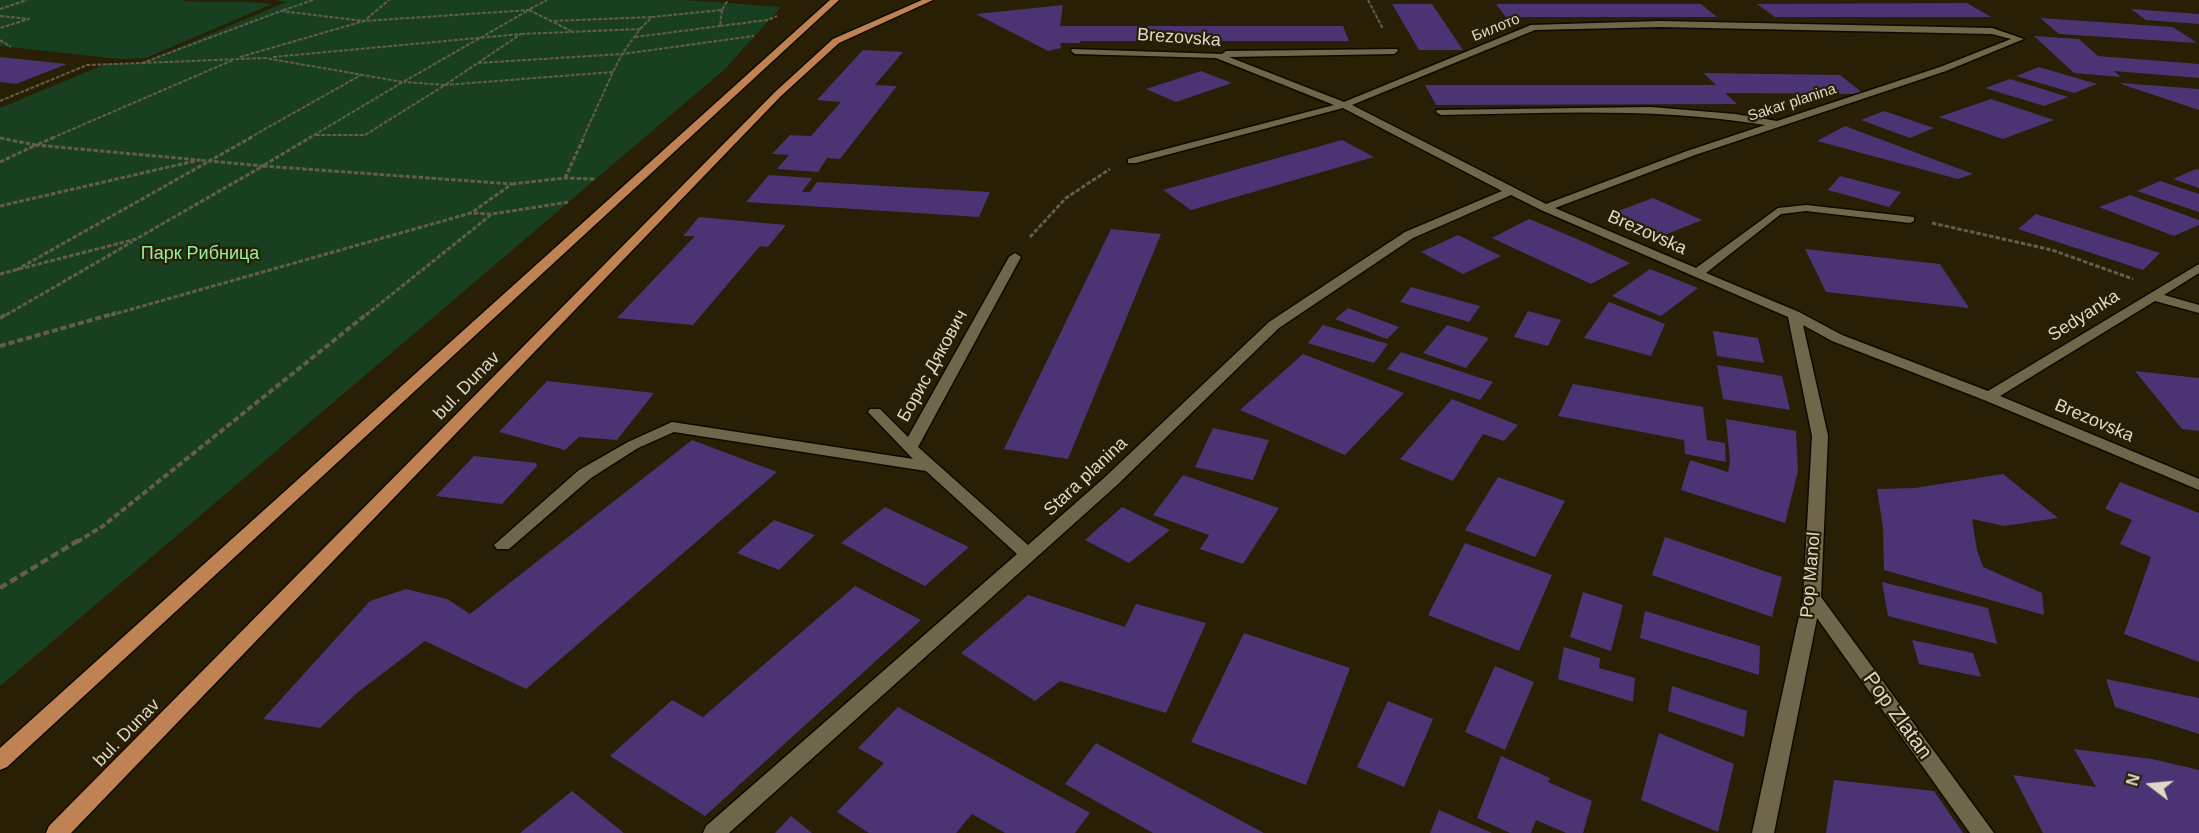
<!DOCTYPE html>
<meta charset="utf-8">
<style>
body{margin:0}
#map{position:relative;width:2199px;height:833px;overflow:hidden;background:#281f05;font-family:Arial,sans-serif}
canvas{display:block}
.north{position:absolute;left:2121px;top:755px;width:60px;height:60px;-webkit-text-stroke:4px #281f05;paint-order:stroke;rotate:286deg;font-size:16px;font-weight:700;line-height:24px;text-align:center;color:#ded9c9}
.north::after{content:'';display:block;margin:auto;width:21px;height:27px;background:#ded9c9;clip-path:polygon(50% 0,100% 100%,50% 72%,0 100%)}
</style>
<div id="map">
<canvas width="2199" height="833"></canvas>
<div class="north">N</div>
</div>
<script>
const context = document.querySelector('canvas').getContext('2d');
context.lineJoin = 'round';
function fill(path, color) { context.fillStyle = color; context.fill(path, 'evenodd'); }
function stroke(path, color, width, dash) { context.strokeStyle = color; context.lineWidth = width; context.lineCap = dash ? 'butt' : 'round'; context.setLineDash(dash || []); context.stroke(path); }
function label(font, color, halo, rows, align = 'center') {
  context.font = font + ' Arial,sans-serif'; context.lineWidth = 4.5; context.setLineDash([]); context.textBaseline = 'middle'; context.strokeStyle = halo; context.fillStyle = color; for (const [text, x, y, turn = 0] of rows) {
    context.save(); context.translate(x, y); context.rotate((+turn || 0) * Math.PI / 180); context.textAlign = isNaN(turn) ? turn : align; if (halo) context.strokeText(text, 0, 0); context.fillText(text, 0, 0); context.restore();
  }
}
fill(new Path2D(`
 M0,0h179c31,4 61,0 93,4l-126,54 -27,1 -119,-13z
 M275,0h410l96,7 -56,62 -725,617v-578l106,-44 36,-1 144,-61z`), '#184020');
fill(new Path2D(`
 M1967,3l24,14h-216l-18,-13z
 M1392,4h40l31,46h-44z
 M1496,4h205l16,13h-211z
 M1063,5l-3,21h283l6,15h-269v2h-20l1,5 -13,3 -72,-37z
 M2131,9l68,5v10l-53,-4z
 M2040,18l133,9 24,16 -138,-9z
 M2034,36l45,3 19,17 101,8v14l-85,-7 7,6 -47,-4z
 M863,50l40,2 -28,33 22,1 -57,73 -13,-1 -9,14 -41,-3 12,-14 -17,-1 18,-19 21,1 30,-34 -24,-2z
 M0,57l67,7 -51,20 -16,-2z
 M2039,67l58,17 -23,9 -58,-17z
 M1201,71l31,12 -56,19 -30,-13z
 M1703,73l137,2 24,19 -139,-1 12,11 -301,1 -11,-20h291z
 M2010,79l58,18 -24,9 -59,-18z
 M2121,83l78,6v21l-78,-26z
 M1991,99l63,21 -51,19 -64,-22z
 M1884,111l50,17 -24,10 -49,-18z
 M1845,126l128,48 -15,5 -141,-38z
 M1342,140l32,17 -183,53 -28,-20z
 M2196,169l3,1v18l-26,-9z
 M769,175l43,3 -10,14h8l7,-10 173,10 -11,25 -233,-15z
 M1840,176l61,16 -12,15 -61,-17z
 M2160,181l39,13v18l-62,-21z
 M2130,195l69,25v5l-25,11 -75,-29z
 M1653,198l49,22 -45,18 -49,-23z
 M2036,214l124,39 -17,17 -125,-41z
 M699,217l87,8 -18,22 -8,-1 -67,79 -76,-7 78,-82h-12z
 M1529,219l48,20 53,24 -39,21 -99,-46z
 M1111,229l50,5 -93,225 -64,-10z
 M1458,235l43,21 -38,18 -42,-22z
 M1805,249l135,15 29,44 -143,-16z
 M1650,269l48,19 -37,28 -49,-20z
 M1411,287l69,19 -11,16 -69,-20z
 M1609,302l56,22 -14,32 -67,-18z
 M1348,308l51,19 -12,12 -52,-20z
 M1528,311l33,9 -13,26 -34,-9z
 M1323,325l65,19 -14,19 -66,-20z
 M1447,325l42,13 -23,30 -43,-15z
 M1713,331l45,7 6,25 -47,-7z
 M1401,352l92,30 -13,18 -93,-31z
 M1303,354l101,39 -59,62 -105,-45z
 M1717,365l65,11 8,34 -67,-11z
 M2135,371l64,7v53l-17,-2z
 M547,381l107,12 -37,47 -38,-3 -14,13 -66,-18z
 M1573,384l130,23 4,33 18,3 1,19 -41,-8 -1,-14 -126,-24z
 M1452,399l66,26 -14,16 -21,-7 -30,47 -53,-22z
 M1726,419l70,12 2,40 -13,52 -104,-33 9,-30 38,12 2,-11z
 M1213,428l56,12 -16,40 -58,-13z
 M692,440l85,32 -251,217 -101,-48 -68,52 -37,35 -57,-9 107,-118 36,-12 41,10 23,15z
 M474,456l62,7 1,3 -35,38 -66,-8z
 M2003,474l55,44 -54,8 -32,-7 5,31 6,17 59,26 2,22 -160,-45 -1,-42 -6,-39 38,-1z
 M1183,475l96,33 -36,56 -43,-15 9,-14 -56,-20z
 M1498,477l67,24 -30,56 -70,-27z
 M2120,482l79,31v149l-75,-28 27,-77 -31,-13 12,-24 -27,-11z
 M885,507l84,40 -44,39 -84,-43z
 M1122,507l48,23 -41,33 -44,-23z
 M774,520l41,15 -36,35 -42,-17z
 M1665,537l117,40 -10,40 -120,-42z
 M1465,543l87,32 -33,76 -91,-36z
 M1882,582l106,26 9,36 -109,-28z
 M855,586l66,34 -216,196 -95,-60 62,-56 31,17z
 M1583,592l40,13 -12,46 -41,-14z
 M1028,595l97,32 11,-23 70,19 -40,90 -106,-32 -25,20 -74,-48z
 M1645,611l115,35 -1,29 -119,-37z
 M1244,633l106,35 -44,117 -115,-43z
 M1912,640l61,13 8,24 -62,-13z
 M1564,647l36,11 -1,10 36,10 -2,24 -75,-23z
 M1495,666l39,16 -29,68 -40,-18z
 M2106,679l93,19v36l-84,-27z
 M1672,686l75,25 -3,26 -76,-26z
 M1388,701l45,18 -29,68 -47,-20z
 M898,707l192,106 -15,20h-70l-33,-19 -16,19h-87l-32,-21 47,-49 -26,-15z
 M1659,733l75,31 -16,68 -77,-32z
 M1096,743l168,90h-111l-88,-49z
 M2074,749l78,10 47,11v63h-156l-30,-58 83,12z
 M1501,756l49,22 -2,4 44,19 -9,32h-17l-30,-13 -5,13h-21l-33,-15z
 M1834,780l100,11 29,42h-137z
 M572,791l52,42h-104z
 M1439,810l53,23h-62z
 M791,816l21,17h-37z`), '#4c3374');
const minor = new Path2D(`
 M1660,21l332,7 32,11 -78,32 -251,84 -140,53 141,60 82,-60 28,-3 108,12v4l-4,2 -104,-12 -25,3 -75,59 93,39 43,23 146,56 211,-127v9l-35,22 35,10v8l-44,-12 -155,95 199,83v11l-215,-90 -152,-59 -29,-16 25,111 -7,161 173,236h-24l-153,-215 -43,215h-22l51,-235 9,-162 -24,-119 -247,-107 -30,-15 -98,43 -134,90 -163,158 -387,347h-26l3,-7 311,-272 -91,-83 -252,-39 -36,16 -47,30 -82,71h-12l-3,-4 85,-75 49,-28 44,-20 241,37 -45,-47 2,-3h10l28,28 101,-180 6,-4 6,4 -103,190 110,98 76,-67 165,-156 136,-90 97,-41 -159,-83 -207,55h-8v-4l206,-54 -118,-47 -141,-4 -4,-3 1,-2 150,5 4,-3 171,-2 1,2 -4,3 -165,3 115,45 187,-77zM1660,27l332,7 19,5 -71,28 -163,54 -42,-7 -84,-7 -214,3 -1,2 5,3c108,-2 216,-8 324,10l-78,26 -141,53 -194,-99 183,-75z`);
const major = new Path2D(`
 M830,0h9l-832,767 -7,3v-22z
 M922,0h11l-94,43 -58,53 -710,737h-25l3,-7 726,-734 58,-53z`);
stroke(minor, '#110800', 3);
stroke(major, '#110800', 3);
stroke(new Path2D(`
 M313,0l-32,11 83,10 25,-21
 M1368,0l15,29
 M0,9l27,-9
 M530,9l17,-9
 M529,10l42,21
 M722,10l-2,16 48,-6 9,-4
 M0,16l29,3 -29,9
 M554,21l97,-4
 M640,29l12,-12 70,-7 6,-10
 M521,34l119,-5 -18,25 132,-18
 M635,37l85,-11
 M0,40l11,7
 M240,57l124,-36 165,-11 -126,72
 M273,57l248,-23 -76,51 -41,-3
 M142,63l123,-5 138,24 -89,53h51l80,-50 168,-13 -30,66
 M478,63l144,-9 -9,18
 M0,101l87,-36 55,-2 139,-52
 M52,138l181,-78
 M249,138l112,-63
 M309,138l5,-3`), '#655d47', 2, [4, 1.5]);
stroke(new Path2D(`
 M0,138l36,7 19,-8
 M0,162l36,-17 163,15 -199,46
 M264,165l47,-28
 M263,166l249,18 -41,29
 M565,178l19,-41
 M512,184l53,-6 30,1
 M1932,223l120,27 81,29
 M1030,237l36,-39 44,-29
 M16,270l236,-133
 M0,274l136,-35 127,-73 -64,-6
 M6,315l126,-73
 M111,315l360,-102 20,1
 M366,315l126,-101 77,-12`), '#655d47', 3, [4.5, 2]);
stroke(new Path2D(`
 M0,318l8,-5
 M0,346l116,-33
 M77,542l26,-16 265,-213`), '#655d47', 4, [6, 3]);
stroke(new Path2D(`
 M0,588l79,-48`), '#655d47', 4.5, [8, 4]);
fill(minor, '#70664a');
fill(major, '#bf8353');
label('15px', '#ded9c9', '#281f05', [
 ["Билото",1496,28,-22],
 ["Sakar planina",1792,103,-18]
]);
label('18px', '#ded9c9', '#281f05', [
 ["Brezovska",1179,38,4],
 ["Brezovska",1647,233,24],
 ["Sedyanka",2084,316,-32],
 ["Борис Дякович",933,366,-61],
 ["bul. Dunav",467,386,-46],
 ["Brezovska",2094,421,23],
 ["Stara planina",1086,477,-43],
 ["Pop Manol",1811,575,-85],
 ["bul. Dunav",127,733,-46]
]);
label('18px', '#92eea1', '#281f05', [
 ["Парк Рибница",200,254]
]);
label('21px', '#ded9c9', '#281f05', [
 ["Pop Zlatan",1897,716,54]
]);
</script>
